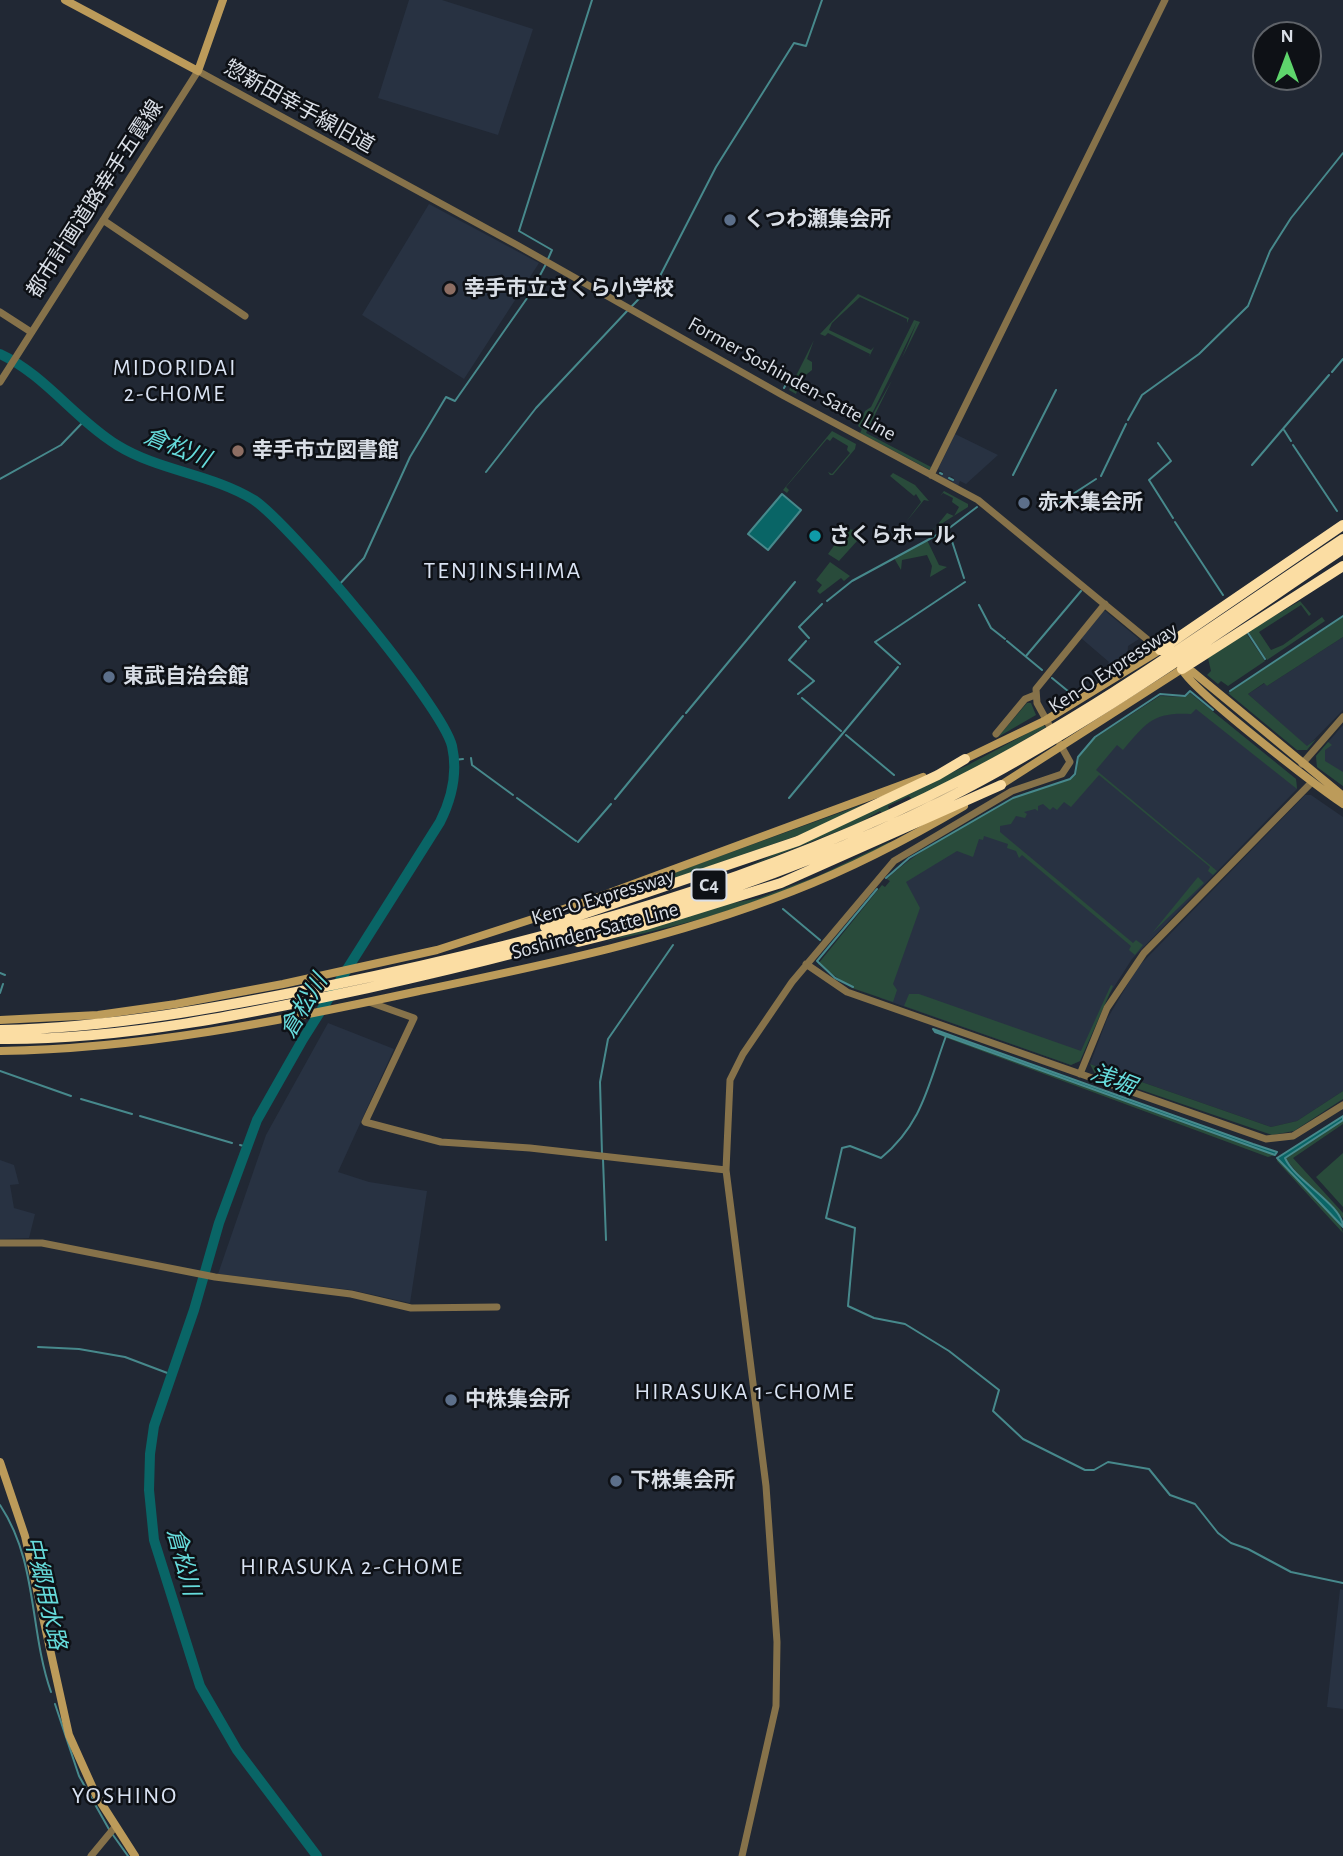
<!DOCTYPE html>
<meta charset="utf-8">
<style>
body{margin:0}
#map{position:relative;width:1343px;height:1856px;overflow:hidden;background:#212834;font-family:"Alegreya Sans",sans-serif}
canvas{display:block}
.north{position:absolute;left:1252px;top:21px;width:70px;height:70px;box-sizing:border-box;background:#0e1116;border:2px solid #5f6369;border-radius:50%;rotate:0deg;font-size:19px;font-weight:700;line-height:28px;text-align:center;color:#d9dee6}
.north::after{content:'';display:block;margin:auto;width:24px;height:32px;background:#5ed56c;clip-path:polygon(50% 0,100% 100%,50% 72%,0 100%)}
</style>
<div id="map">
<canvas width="1343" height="1856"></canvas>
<div class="north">N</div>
</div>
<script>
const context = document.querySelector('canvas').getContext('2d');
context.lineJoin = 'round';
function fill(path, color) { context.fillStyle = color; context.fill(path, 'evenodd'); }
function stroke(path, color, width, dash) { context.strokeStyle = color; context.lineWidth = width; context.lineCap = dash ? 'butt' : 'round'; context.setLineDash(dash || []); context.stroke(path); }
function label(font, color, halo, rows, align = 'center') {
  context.font = font + ' "Alegreya Sans","Noto Sans JP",sans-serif'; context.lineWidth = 5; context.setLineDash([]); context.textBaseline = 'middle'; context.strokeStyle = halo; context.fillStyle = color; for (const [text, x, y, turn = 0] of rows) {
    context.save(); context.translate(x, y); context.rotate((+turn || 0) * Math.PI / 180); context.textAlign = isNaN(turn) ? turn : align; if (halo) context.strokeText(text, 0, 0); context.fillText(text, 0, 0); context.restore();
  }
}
fill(new Path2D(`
 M409,0h33l91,29 -35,106 -120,-37z
 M429,204l110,59 -75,116 -102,-64z
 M955,434l43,21 -32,29 -6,-3 -2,5 -6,-4 2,-4 -3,-2 -3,4 -8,-4 3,-4 -5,-3z
 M1104,610l35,29 -11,7 -1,16 -12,8 -7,-6 1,-2 -28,-24z
 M1343,637v73l-36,37 -59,-53 17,-11 2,3z
 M1190,693l106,86 1,10 -165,170 -27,42 -25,60 -9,4 -191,-67 27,-79 -8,-30 -12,-10 23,-20 104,-61 56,-18 6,-5 3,-18 16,-19 65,-42 25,1z
 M1343,725v61l-26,-19 -1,-11z
 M1305,795h6l32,22v274l-46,30 -26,6 -181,-63 17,-45 31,-52z
 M328,1023l66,26 -56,123 31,10 58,9 -17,112 -58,-13 -134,-16 48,-139z
 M0,1160l14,5 5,19 -9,1 4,23 21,6 -6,24 -29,1z
 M1340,1589l3,1v119l-16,-2z`), '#283242');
fill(new Path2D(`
 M858,294l51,24 -2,5v-4l-47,-22 -28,26 -3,7 42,20 3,-3 -5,10 1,-3 -42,-21 -3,3 -5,-2z
 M914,320l6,2 -18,36 15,-36 -54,110 29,-52 -26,53 65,34 -1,3 -70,-37 2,-4 -4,-3 7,-15 6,-4z
 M814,340l-7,19 5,3v8l-10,8 -6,16 -7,-4z
 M832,431l24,13 -1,5 -22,26h-3l-2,-3 4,2 18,-21 -3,-3 1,-4 -15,-9 -3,4 -3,-2 -41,48 3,3 -2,3 -4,-3z
 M893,473l22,12 14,16 -5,-1 -18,22 15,-20 -5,-8 -2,2 -24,-20z
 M944,491l24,13v3l-46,29 12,-7 13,-16 7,3 5,-9 -7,-5 1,-4 -10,-5 -3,3z
 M842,528l12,2 3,11 -18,20 -11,-7 16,-22z
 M927,540l12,25 8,2 -17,10 2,-11 -5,-11 -25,5 -1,10 -7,-12z
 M830,562l20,14 -6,5 -3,-3 -21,16 -3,-3 5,-6 -6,-5z
 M1300,601l11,13 -2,2 -8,-11 -42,27 12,18 12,-5 39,-28 3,4 -58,39 -19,-29z
 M1343,617v20l-76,49 -3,-3 -16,11 59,52 9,-7 -9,11h-10l-69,-57z
 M1246,633l19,28 -37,25 -7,-5 -3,3 -11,-9 4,-4 -3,-13z
 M1190,693l106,86 1,10 -101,-80 -5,5c-38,-2 -44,8 -68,36l-6,-5 -21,25 121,101 -4,4 -5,-4 2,-4 -111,-92 -28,32 -7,-5 -7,8 -4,-3 -3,3 -7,-6 -5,2v5l-3,-2 -11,3 3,2 -2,4 -9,-2 -5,8 -11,2v6l133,111 3,-3 7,5 -8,10 -6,-5 2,-4 -109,-91 -3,3 -3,-7 -9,-3 1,-4 -24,-8 -1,4 -4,-1 -6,18 -16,-6 -51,31 14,26 -27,76 4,6 -4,12 -41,-14 -34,-24 64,-79 3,2 5,-6 -3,-2c30,-29 100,-69 138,-86 17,-7 36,-7 51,-18l3,-18 16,-19 65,-42 25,1z
 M1027,703h4l5,12 -38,22z
 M1043,725l3,2 -62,37 -72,36 -3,-4 -21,10 1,4 -7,3 -2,-2 -21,12 -112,44 221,-102z
 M1328,742l4,3 -7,5v11l18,11v14l-26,-19 -1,-11z
 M864,804l-47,25 -230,79 4,-5z
 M889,842l1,1c-74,37 -152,69 -233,87 -17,5 -35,7 -53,12l124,-38 31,-6 59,-22z
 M1198,877l6,6 -56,54 5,-5z
 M1111,985l2,1 -33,75 -9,4 -167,-59 5,-12h10l162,57z
 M933,1030l3,2 339,123 -7,2 -324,-120z
 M1090,1064l181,63 26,-6 46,-30v8l-49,32 -22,4 -177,-61z
 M1343,1120v4l-50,34 50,55v5l-35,-32 -23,-28z
 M1343,1153v54l-27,-30z
 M1277,1158l61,61 5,14 -66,-72z`), '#294b3b');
const water = new Path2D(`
 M782,494l19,16 -33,40 -20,-16z
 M933,1029l320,115 24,8 -2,3 -340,-123z
 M1343,1116v4l-58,38c10,23 58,47 58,69l-66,-69z`);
fill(water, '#096566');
stroke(water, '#47898c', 2);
stroke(new Path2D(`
 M548,259l4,-9 -33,-19 73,-231
 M632,306l27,-28 57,-111 78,-124 12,3 16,-46
 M1332,372l11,-13
 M784,388l6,-11
 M1128,420l14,-25 57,-41 49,-48 22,-55 21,-33 52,-65
 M1284,430l7,11
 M1158,443l13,18 -22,19 24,38
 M1293,445l44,66
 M1252,465l77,-90
 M486,472l50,-64 92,-98
 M940,473l2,1
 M1013,475l43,-85
 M1101,476l25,-52
 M949,478l4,2
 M0,479l61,-34 24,-25
 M1056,505l40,-26
 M1175,522l48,73
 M964,578l-16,-49 29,-22
 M337,587l27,-29 46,-101 36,-60 9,4 75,-107 16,-30
 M827,601l25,-20 96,-52
 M979,605l12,23 14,11
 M1248,633l17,26
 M809,638l-10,-11 23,-23
 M1007,641l35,29
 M1026,656l55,-65
 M900,664l-25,-22 90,-60
 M1052,678l22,18
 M1230,691l113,-75
 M798,694l16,-13 -25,-21 17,-19
 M802,698l39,33
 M686,713l109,-131
 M846,735l48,40
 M471,758l1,7 41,30
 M454,760l9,-1
 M517,798l59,43
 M789,798l109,-131
 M615,799l68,-83
 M578,842l33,-38
 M886,878l23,-20 104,-60 57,-19 5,-5 3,-17 17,-20 65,-43 25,2 5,-5 23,19
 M783,909l37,31
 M0,973l5,2
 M853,987l-18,-9 -18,-17 60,-72
 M0,993l3,-9
 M946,1036c-18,49 -23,87 -65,122l-31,-12 -8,2 -16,70 29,10 -7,78 26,12 31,6 44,27 50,39 -6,21 30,28 62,31h9l14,-8 41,7 21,26 25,9 23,29 13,10 17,6 43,23 52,11
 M0,1071l71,25
 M81,1099l51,15
 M140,1116l92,27
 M240,1145l7,2
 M602,1154l-2,-72 8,-43 65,-94
 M603,1159l3,81
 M38,1347l41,2 46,8 45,17
 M0,1505c38,57 29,124 51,187
 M55,1704l24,72 31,55
 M113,1835l15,21`), '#47898c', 2);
stroke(new Path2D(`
 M0,354c44,20 75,65 117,91 42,26 95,29 137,55 37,25 188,205 198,246 6,27 0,52 -12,76l-137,217 -46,81 -38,103 -25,87 -40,116 -4,28 -1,36 5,50 46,146 37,64 80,106`), '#096566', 10);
stroke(new Path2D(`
 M103,220l142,96
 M0,312l31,20
 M0,382l198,-311 319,174 267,151 194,104 182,150
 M931,475l234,-475
 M996,734l29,-35 10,-4
 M1054,734l-17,-31 -1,-14 69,-85
 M1302,764l41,-47
 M806,964l41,28 419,147 27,-3 50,-31
 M369,1002l45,16 -49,104 76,20 89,6 196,22
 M1080,1074l27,-66 37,-55 168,-171
 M0,1243h42l173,34 136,17 60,14 86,-1
 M91,1856l24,-29
 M742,1856l34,-150 1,-64 -11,-156 -40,-316 4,-90 13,-26 49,-72 102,-121 118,-70 50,-17 8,-12 -10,-18`), '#86724a', 7);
stroke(new Path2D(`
 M65,0l133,71 25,-71
 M1181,667l12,5 150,124
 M1182,669c8,20 136,118 161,135
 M961,761l85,-41 114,-70 3,2
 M996,788l186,-119
 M0,1020l98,-5 78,-11 107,-20 154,-34 145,-47 341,-126
 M0,1051c141,-2 281,-30 419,-60 125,-26 255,-53 374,-100 59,-23 115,-52 171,-85
 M0,1462l25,74 44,199 27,60 39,61`), '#bc9b5a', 8);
stroke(new Path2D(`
 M1160,650l183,-125
 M1182,669l161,-103
 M545,927l253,-86 140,-66 27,-16
 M578,942l68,-17 135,-42 220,-98
 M0,1030c112,-2 222,-23 332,-45 215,-44 433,-104 629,-205 134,-68 257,-158 382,-241
 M0,1039c124,1 247,-25 368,-51 195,-43 394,-98 574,-187 141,-71 270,-164 401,-252`), '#fbdda3', 10);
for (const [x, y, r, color] of [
 [730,220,7,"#5c6f8a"],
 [450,289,7,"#8d6e63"],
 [238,451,7,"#8d6e63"],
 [1024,503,7,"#5c6f8a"],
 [815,536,7,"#0f9aa8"],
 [109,677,7,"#5c6f8a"],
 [451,1400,7,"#5c6f8a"],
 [616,1481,7,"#5c6f8a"]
]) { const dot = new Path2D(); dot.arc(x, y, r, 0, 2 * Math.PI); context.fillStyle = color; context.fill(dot); stroke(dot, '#0e1116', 2.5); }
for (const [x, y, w] of [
 [709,885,35]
]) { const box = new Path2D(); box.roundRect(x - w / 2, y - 15.5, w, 31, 5); context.fillStyle = '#0e1116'; context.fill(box); stroke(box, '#d9dee6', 2); }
label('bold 19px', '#d9dee6', null, [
 ["C4",709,885]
]);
label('21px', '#d9dee6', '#0e1116', [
 ["惣新田幸手線旧道",299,107,29],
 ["都市計画道路幸手五霞線",95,199,-57],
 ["Former Soshinden-Satte Line",792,379,29],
 ["Ken-O Expressway",1113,668,-33],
 ["Ken-O Expressway",603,897,-17],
 ["Soshinden-Satte Line",595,931,-15]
]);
label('bold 21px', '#d9dee6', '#0e1116', [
 ["くつわ瀬集会所",744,220],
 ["幸手市立さくら小学校",464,289],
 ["幸手市立図書館",252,451],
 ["赤木集会所",1038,503],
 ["さくらホール",829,536],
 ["東武自治会館",123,677],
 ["中株集会所",465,1400],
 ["下株集会所",630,1481]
], 'left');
context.letterSpacing = '2px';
label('23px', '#dae3f3', '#0e1116', [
 ["MIDORIDAI",175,368],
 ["2-CHOME",175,394],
 ["HIRASUKA 1-CHOME",745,1392],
 ["HIRASUKA 2-CHOME",352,1567]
]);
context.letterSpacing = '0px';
label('italic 23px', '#66dcdc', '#0e1116', [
 ["倉松川",177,448,22],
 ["倉松川",304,1006,-59],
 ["浅堀",1113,1080,21],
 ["倉松川",183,1562,75],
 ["中郷用水路",45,1593,77]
]);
context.letterSpacing = '2px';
label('24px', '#dae3f3', '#0e1116', [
 ["TENJINSHIMA",503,571],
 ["YOSHINO",125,1796]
]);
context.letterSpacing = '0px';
</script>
